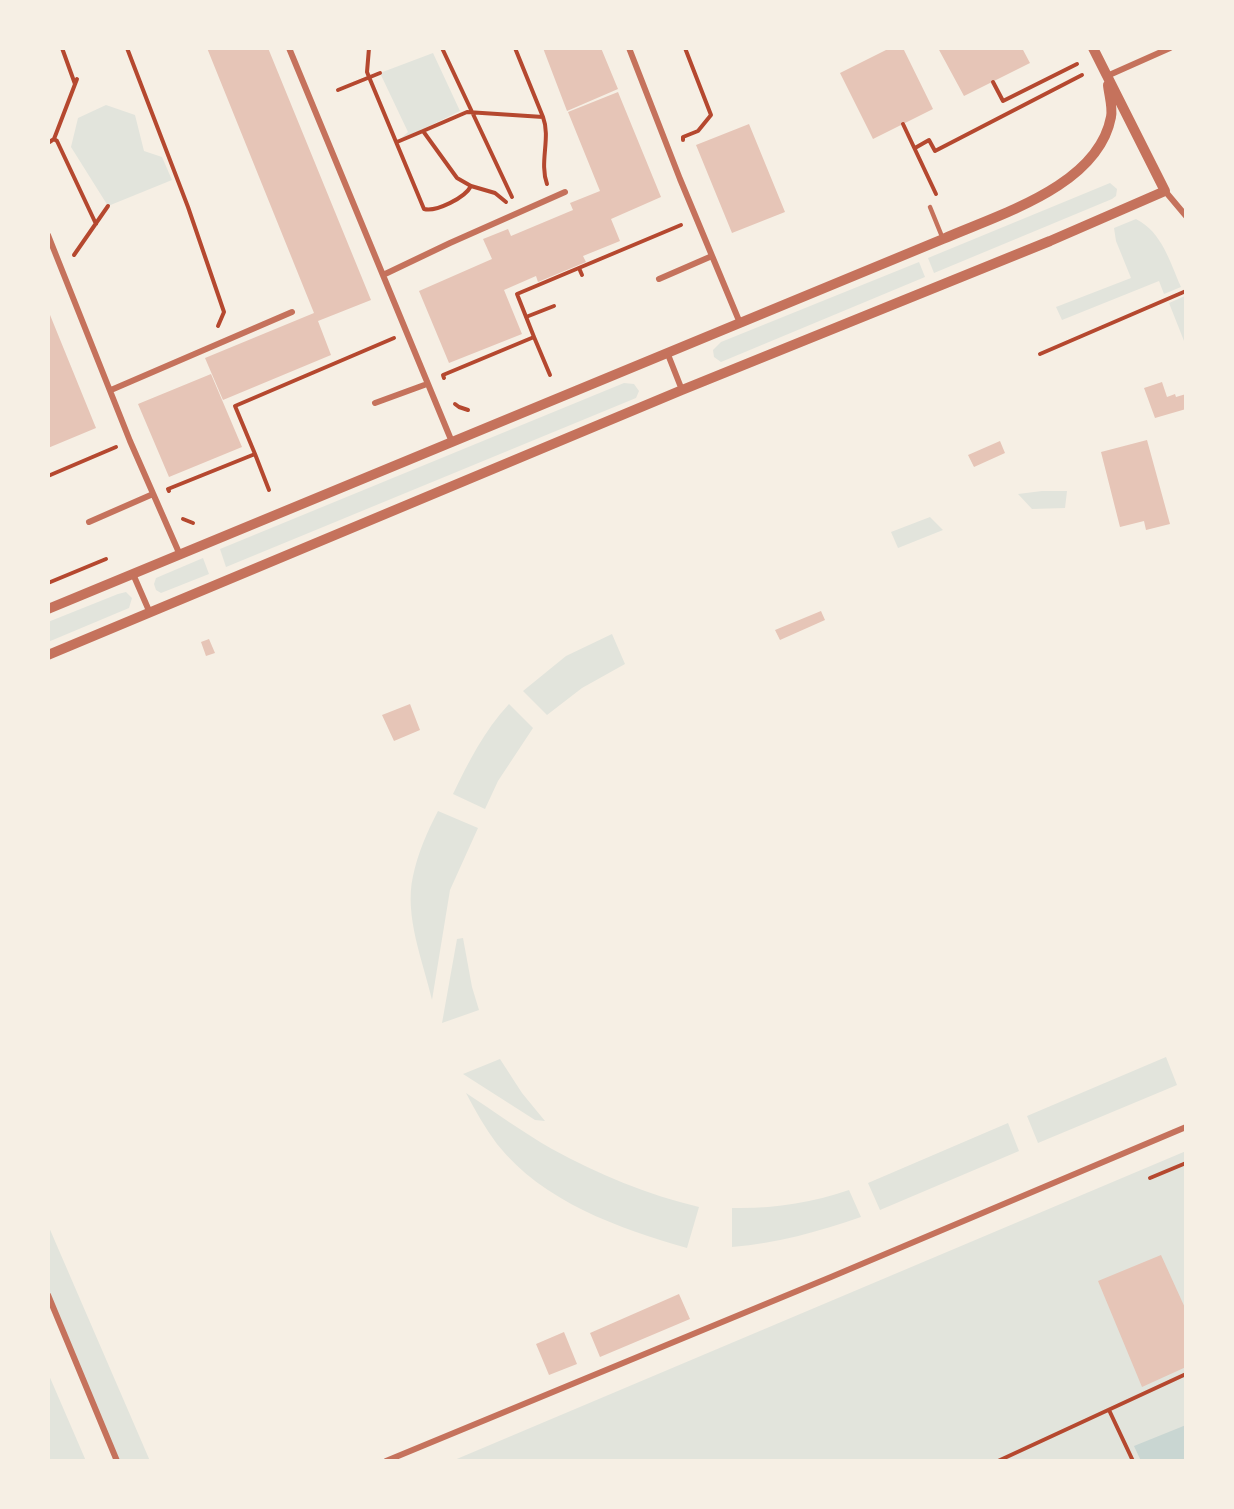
<!DOCTYPE html>
<style>
body{margin:0}
#map{position:relative;width:1234px;height:1509px;overflow:hidden;background:#f6efe4;font-family:Rubik,sans-serif}
canvas{display:block}
.frame{position:absolute;inset:0;border:50px solid #f6efe4;pointer-events:none}
</style>
<div id="map">
<canvas width="1234" height="1509"></canvas>
<div class="frame"></div>
</div>
<script>
const context = document.querySelector('canvas').getContext('2d');
context.lineJoin = 'round';
function fill(path, color) { context.fillStyle = color; context.fill(path, 'evenodd'); }
function stroke(path, color, width, dash) { context.strokeStyle = color; context.lineWidth = width; context.lineCap = dash ? 'butt' : 'round'; context.setLineDash(dash || []); context.stroke(path); }
fill(new Path2D(`
 M433,53l27,58 -63,31 11,-10 -28,-59z
 M106,105l29,10 9,36 18,6 10,23 -64,26 -37,-59 7,-29z
 M1110,183l7,6 -1,7 -4,3 -178,74 -6,-15z
 M1136,219c26,13 34,43 45,68l-17,7 -5,-13 -97,39 -6,-13 75,-29 -15,-37 -2,-13z
 M919,262l6,15 -204,85 -7,-5 -1,-7 8,-8z
 M1185,296l1,3v47l-17,-43z
 M624,383l10,1 5,7 -3,7 -410,169 -6,-18z
 M1042,491h25l-2,17 -33,1 -14,-15z
 M930,517l13,13 -45,18 -7,-16z
 M203,558l6,16 -48,19 -5,-3 -2,-6 2,-6z
 M126,592l6,6 -3,10 -81,34v-20l70,-28z
 M612,634l13,30 -43,24 -35,27 -24,-24 43,-35z
 M509,704l24,24 -35,53 -13,28 -32,-15c16,-33 31,-63 56,-90z
 M438,811l40,17 -28,62 -18,110c-9,-39 -28,-84 -19,-124 5,-23 14,-44 25,-65z
 M463,938l9,49 7,23 -37,13 15,-84z
 M1166,1057l11,28 -139,58 -11,-27z
 M500,1059l22,34 23,28 -10,-1 -72,-46z
 M466,1093c28,18 56,39 86,56 46,25 96,46 147,58l-12,41c-69,-20 -144,-46 -190,-104 -12,-16 -22,-34 -31,-51z
 M1008,1123l11,28 -139,59 -12,-27z
 M1186,1151v310h-734z
 M849,1190l12,27c-44,15 -83,26 -129,30v-39c40,1 79,-5 117,-18z
 M48,1225l102,236h-33l-69,-166z
 M48,1373l38,88h-38z`), '#e2e4dc');
fill(new Path2D(`
 M1186,1425v36h-45l-7,-15z`), '#c9d6d2');
fill(new Path2D(`
 M207,48h61l103,252 -53,21 13,34 -108,45 -18,-42 109,-45z
 M543,48h58l17,41 -51,22z
 M890,48h13l30,61 -60,30 -33,-66z
 M938,48h84l8,15 -66,33z
 M618,92l43,105 -50,22 9,22 -37,15 3,6 -48,20 -2,-6 -32,14 18,44 -73,29 -30,-72 73,-32 -9,-20 25,-10 3,7 62,-26 -3,-7 30,-12 -32,-79z
 M749,124l36,88 -53,21 -36,-88z
 M48,310l48,118 -48,20z
 M211,374l31,73 -73,30 -31,-73z
 M1162,382l5,15 8,-3 1,3 10,-3v15l-31,9 -11,-30z
 M1147,440l23,84 -24,6 -2,-9 -24,6 -19,-75z
 M1000,441l5,12 -31,14 -6,-12z
 M821,611l4,9 -45,20 -5,-10z
 M209,639l6,14 -9,3 -5,-14z
 M410,704l10,26 -26,11 -12,-26z
 M1161,1255l25,55v57l-44,20 -44,-106z
 M679,1294l11,25 -90,38 -10,-24z
 M564,1332l13,32 -28,11 -13,-31z`), '#e6c5b7');
stroke(new Path2D(`
 M62,48l13,36
 M127,48l61,159 36,105 -6,14
 M369,48l-2,24 2,5 55,132c12,3 41,-11 47,-23l-14,-8 -34,-47 -26,11
 M442,48l70,149
 M77,79l-23,60 3,2 39,83
 M993,82l10,19 74,-37
 M338,90l42,-17
 M543,117c8,21 -4,45 4,67
 M903,124l33,70
 M423,131l44,-19 76,5 -28,-69
 M683,140v-3l15,-6 13,-16 -26,-67
 M48,143l6,-4
 M915,148l14,-8 6,11 147,-76
 M471,186l24,7 11,9
 M74,255l34,-49
 M579,268l3,7
 M526,317l28,-11
 M534,337l16,38
 M1040,354l146,-63
 M444,378l-1,-3 91,-38 -17,-43 164,-69
 M455,404l4,3 9,3
 M255,454l14,36
 M48,476l68,-29
 M169,491l-1,-2 87,-35 -20,-48 159,-68
 M183,519l10,4
 M48,583l58,-24
 M1150,1178l36,-15
 M1109,1410l24,51
 M998,1461l188,-87`), '#b5482f', 4);
stroke(new Path2D(`
 M930,207l13,32`), '#c5725c', 4.5);
stroke(new Path2D(`
 M289,48l163,394
 M629,48l51,131 60,144
 M1107,76l63,-28
 M1165,191l21,25
 M48,235l82,206 50,114
 M383,275l67,-32 115,-51
 M659,279l53,-23
 M667,352l15,38
 M111,390l181,-78
 M375,403l52,-19
 M89,522l64,-28
 M133,574l17,39
 M48,1295l69,166
 M386,1461l445,-184 355,-150`), '#c5725c', 6);
stroke(new Path2D(`
 M48,609l895,-370c57,-25 155,-53 168,-122 2,-9 -2,-22 -3,-32
 M48,655l634,-265 368,-149 115,-50 -72,-143`), '#c5725c', 10);
</script>
